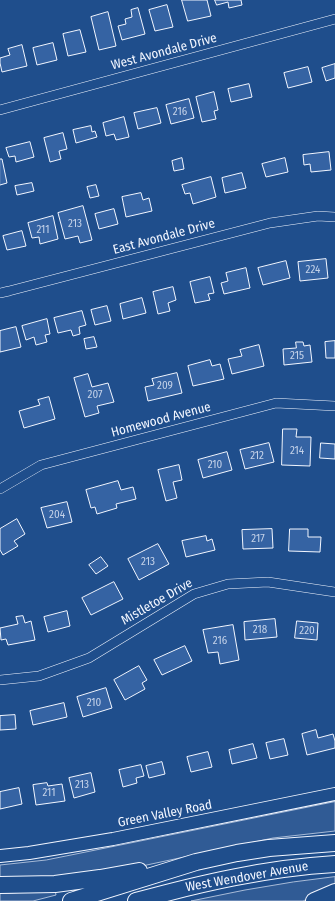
<!DOCTYPE html>
<style>
body{margin:0}
canvas{display:block;background:#1f4e8c}
</style>
<canvas width="335" height="901"></canvas>
<script>
const context = document.querySelector('canvas').getContext('2d');
context.lineJoin = 'round';
function fill(path, color) { context.fillStyle = color; context.fill(path, 'evenodd'); }
function stroke(path, color, width, dash) { context.strokeStyle = color; context.lineWidth = width; context.lineCap = dash ? 'butt' : 'round'; context.setLineDash(dash || []); context.stroke(path); }
function label(font, color, halo, rows, align = 'center') {
  context.font = font + ' "Fira Sans Condensed",sans-serif'; context.lineWidth = 3; context.setLineDash([]); context.textBaseline = 'middle'; context.strokeStyle = halo; context.fillStyle = color; for (const [text, x, y, turn = 0] of rows) {
    context.save(); context.translate(x, y); context.rotate((+turn || 0) * Math.PI / 180); context.textAlign = isNaN(turn) ? turn : align; if (halo) context.strokeText(text, 0, 0); context.fillText(text, 0, 0); context.restore();
  }
}
const green = new Path2D(`
 M335,802v29l-62,7 -145,31 -65,9 -63,2v-15l46,-5z
 M335,877v10l-32,14h-112l54,-11 48,-8z
 M55,890l1,5 -23,6h-33v-8h11z`);
fill(green, '#305b95');
stroke(green, '#a8bbd7', 1);
const building = new Path2D(`
 M182,0h25l4,16 -23,5z
 M215,0h26l1,5 -13,3 -1,-6 -11,3z
 M167,5l6,22 -18,4 -6,-21z
 M138,8l7,26 -23,6 -4,-14 8,-2 -1,-5 7,-2 -1,-7z
 M108,12l8,34 -17,4 -8,-33z
 M80,30l6,22 -18,4 -5,-22z
 M53,43l4,17 -20,5 -4,-17z
 M22,45l5,21 -25,6 -2,-9v-5l10,-3 -2,-6z
 M335,64v14l-9,3 -4,-13z
 M308,67l4,15 -24,6 -4,-15z
 M249,84l3,13 -21,5 -3,-13z
 M214,92l4,18 -4,1 2,8 -14,3 -6,-25z
 M189,99l5,19 -23,6 -5,-19z
 M157,108l4,15 -23,6 -4,-16z
 M124,117l5,20 -13,3 -2,-6 -8,2 -3,-13z
 M91,126l1,6 3,-1 2,6 -21,6 -3,-13z
 M63,133l4,16 -8,2 2,8 -11,3 -6,-24z
 M30,142l4,15 -18,5 -1,-6 -6,1 -3,-9z
 M329,152l2,18 -20,2 -1,-8 -6,1 -1,-10z
 M182,158l2,11 -10,2 -2,-10z
 M285,158l3,14 -22,5 -4,-13z
 M0,159h2l5,24 -7,2z
 M242,173l4,15 -21,5 -3,-15z
 M211,177l5,20 -23,7 -3,-11 -5,1 -3,-9z
 M32,183l2,8 -17,4 -2,-9z
 M96,185l3,11 -9,2 -3,-11z
 M141,193l2,7 6,-2 3,13 -26,6 -4,-20z
 M83,206l9,34 -12,3 -2,-7 -13,3 -7,-26z
 M114,209l4,15 -19,5 -4,-15z
 M53,216l5,23 -18,5 -1,-7 -7,1 -4,-15z
 M22,231l4,15 -19,4 -4,-14z
 M326,259l2,19 -28,3 -2,-19z
 M286,261l4,17 -27,7 -5,-17z
 M246,268l4,20 -26,6 -3,-11 7,-2 -2,-8z
 M210,277l4,16 -6,1 2,6 -15,3 -5,-21z
 M173,287l3,13 -8,3 2,8 -12,3 -5,-22z
 M142,298l4,15 -23,6 -3,-15z
 M107,306l4,15 -16,4 -4,-15z
 M82,311l4,14 -7,2 1,7 -7,2 -2,-6 -13,3 -4,-15z
 M47,319l3,15 -5,1 2,7 -11,3 -2,-8 -8,3 -4,-14z
 M16,327l5,20 -21,5v-21z
 M94,337l3,10 -11,2 -2,-10z
 M335,341v17h-9l-1,-16z
 M296,342h7l1,4 6,-1 2,17 -28,3 -1,-16 13,-1z
 M259,345l5,21 -32,8 -4,-15 14,-3 -2,-6z
 M210,360l2,6 8,-2 4,15 -31,7 -5,-20z
 M177,373l5,20 -34,8 -3,-14 9,-2 -2,-6z
 M88,374l4,13 16,-4 6,19 -17,4 2,7 -14,4 -11,-39z
 M49,397l6,22 -31,9 -5,-17 21,-6 -2,-5z
 M283,429h14l-1,8h15l-1,29 -28,-1z
 M269,443l5,19 -29,7 -5,-19z
 M321,443l14,1v15l-15,-1z
 M227,452l5,18 -29,8 -5,-18z
 M179,465l3,15 -9,2 4,16 -11,3 -8,-31z
 M118,481l3,9 12,-3 3,12 -20,5 1,4 -20,6 -2,-7 -4,1 -5,-18z
 M67,502l5,20 -25,6 -6,-20z
 M17,519l8,15 -11,7 4,5 -15,9 -3,-5v-21z
 M272,529l1,19 -30,1 -1,-19z
 M290,529h18v8h13l-1,15 -31,-1z
 M206,536l1,5 5,-2 3,11 -29,7 -4,-16z
 M158,544l11,20 -30,16 -11,-21z
 M101,557l7,9 -12,8 -7,-9z
 M114,582l9,17 -32,16 -9,-17z
 M67,611l3,15 -22,6 -4,-15z
 M23,616l2,7 6,-2 4,19 -27,5 -2,-6 -5,1 -1,-12 18,-4 -2,-7z
 M275,619l2,18 -32,3 -1,-18z
 M297,621l21,2 -1,17 -22,-2z
 M233,625l6,35 -19,4 -2,-12 -10,1 -5,-23z
 M185,646l7,15 -30,14 -8,-15z
 M139,666l8,14 -5,3 3,6 -20,11 -11,-20z
 M106,688l6,20 -29,9 -6,-20z
 M64,703l3,14 -34,8 -3,-14z
 M15,715l1,14 -16,1v-14z
 M316,730l2,8 15,-4 2,7v7l-28,7 -5,-21z
 M284,739l4,16 -18,4 -4,-16z
 M253,744l4,14 -25,6 -3,-14z
 M208,752l4,15 -21,5 -4,-15z
 M162,762l3,12 -16,4 -3,-12z
 M141,765l3,11 -8,2 1,5 -14,4 -4,-17z
 M91,773l4,19 -21,6 -5,-20z
 M47,783l1,3 14,-2 3,17 -29,4 -3,-20z
 M19,788l3,16 -22,5v-17z`);
fill(building, '#3563a3');
stroke(building, '#f2f6ff', 1);
const minor = new Path2D(`
 M0,110l335,-91
 M0,293l9,-2 261,-68 48,-7 17,1
 M0,489l41,-24 235,-62 59,3
 M0,680l39,-4 50,-18 105,-64 34,-10 40,-2 67,10`);
const secondary = new Path2D(`
 M0,856l29,-3 84,-14 222,-45`);
const motorway = new Path2D(`
 M0,885l55,-1 45,-6 39,-7
 M71,901l125,-39 41,-9 32,-5 26,-2 40,-3
 M136,901c66,-18 131,-33 199,-37
 M314,901l21,-9`);
stroke(minor, '#f2f6ff', 10);
stroke(secondary, '#f2f6ff', 14);
stroke(motorway, '#f2f6ff', 18);
stroke(minor, '#1f4e8c', 9);
stroke(secondary, '#1f4e8c', 12);
stroke(motorway, '#1f4e8c', 16);
label('11px', '#c3d1e8', null, [
 ["216",180,112],
 ["213",75,224],
 ["211",43,230],
 ["224",313,270],
 ["215",297,356],
 ["209",165,386],
 ["207",95,395],
 ["214",297,451],
 ["212",257,456],
 ["210",215,465],
 ["204",57,515],
 ["217",258,539],
 ["213",148,562],
 ["218",260,630],
 ["220",307,631],
 ["216",220,641],
 ["210",94,703],
 ["213",82,785],
 ["211",49,793]
]);
label('13px', '#f2f6ff', '#1f4e8c', [
 ["West Avondale Drive",164,52,-15],
 ["East Avondale Drive",164,237,-15],
 ["Homewood Avenue",161,420,-15],
 ["Mistletoe Drive",157,602,-30],
 ["Green Valley Road",165,814,-11],
 ["West Wendover Avenue",247,877,-10]
]);
</script>
